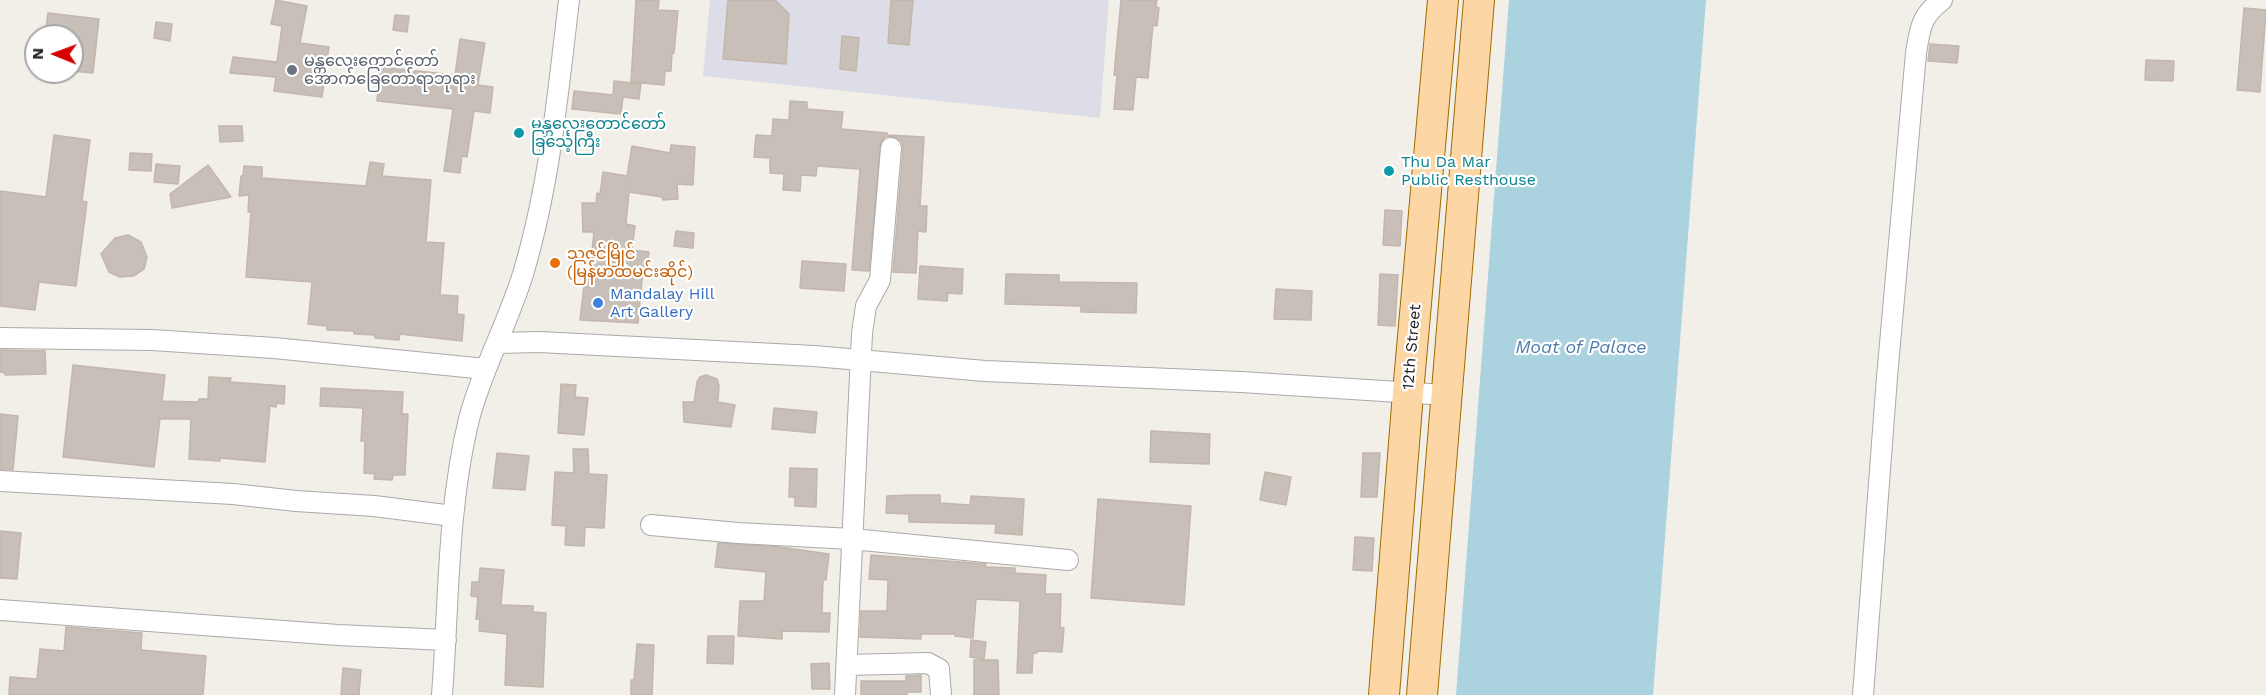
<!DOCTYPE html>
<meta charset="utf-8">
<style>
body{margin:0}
#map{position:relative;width:2266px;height:695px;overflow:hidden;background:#f2efe9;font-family:"Work Sans",sans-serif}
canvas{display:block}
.north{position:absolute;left:24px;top:24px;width:60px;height:60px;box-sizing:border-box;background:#fff;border:2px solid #a7a7a7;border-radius:50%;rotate:271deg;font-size:16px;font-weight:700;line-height:24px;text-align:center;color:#222}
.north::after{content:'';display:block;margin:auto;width:21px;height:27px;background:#d40000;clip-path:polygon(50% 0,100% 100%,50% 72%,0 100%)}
</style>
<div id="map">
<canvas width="2266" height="695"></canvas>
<div class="north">N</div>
</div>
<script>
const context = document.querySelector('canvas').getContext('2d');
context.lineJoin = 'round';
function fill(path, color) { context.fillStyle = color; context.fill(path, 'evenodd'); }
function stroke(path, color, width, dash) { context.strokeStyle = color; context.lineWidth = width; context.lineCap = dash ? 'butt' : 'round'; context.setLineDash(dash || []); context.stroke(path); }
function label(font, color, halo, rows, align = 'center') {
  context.font = font + ' "Work Sans","Noto Sans Myanmar",sans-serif'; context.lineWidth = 4.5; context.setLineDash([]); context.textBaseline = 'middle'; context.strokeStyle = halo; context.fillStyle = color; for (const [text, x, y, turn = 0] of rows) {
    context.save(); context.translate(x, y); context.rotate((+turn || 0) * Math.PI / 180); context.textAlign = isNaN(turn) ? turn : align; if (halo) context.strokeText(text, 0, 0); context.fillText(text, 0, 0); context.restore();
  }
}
fill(new Path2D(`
 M710,0h399l-9,118 -397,-42z`), '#dddde8');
fill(new Path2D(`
 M1509,0h197l-53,695h-197z`), '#aad3df');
const building = new Path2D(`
 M276,0l31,6 -7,37 29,4 -7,50 -48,-6 2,-14 -46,-4 3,-16 44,5 5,-36 -11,-2z
 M636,0h23l-1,10 20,1 -4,42h-2l-1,18h-6l-1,14 -33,-3z
 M728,0h47l14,14 -3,50 -63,-5z
 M891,0h22l-4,45 -21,-2z
 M1121,0h36l-1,7 3,1 -2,18 -4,-1 -5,53 -12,-1 -3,33 -19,-1 3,-34h-3z
 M2244,8l22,2 -6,82 -23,-2z
 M48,13l51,6 -6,54 -21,-2v-35h-27z
 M395,15l14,1 -2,16 -14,-2z
 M156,22l16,2 -2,17 -16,-3z
 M842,36l17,2 -3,33 -16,-2z
 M460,39l25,4 -7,42 15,2 -3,26 -16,-2 -7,46 -5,-1 -2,17 -16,-2 9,-62 -76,-8 3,-34 75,8z
 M1930,44l29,2 -2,17 -29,-2z
 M2146,60l28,1 -1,20 -28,-1z
 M614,81l27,3 -2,15 -16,-2 -2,17 -49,-5 2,-18 39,4z
 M790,101l17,1v7l36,3 -2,17 46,4v2l37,2 -4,69h7l-1,26 -8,-1 -2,42 -23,-1 10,-123 -1,-7 -5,-4 -6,-2 -6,1 -4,5 -12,129 -17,-1 8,-101 -43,-3 -1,10 -15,-1 -1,16 -17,-1 1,-16 -14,-1v-15l-16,-1 2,-22 16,1 1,-17 16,1z
 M219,126h23l1,15 -23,1z
 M54,135l36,5 -8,61 5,1 -11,84 -37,-4 -4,28 -35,-4v-115l46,6z
 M671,145l24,2 -2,38 -16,-1 1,15 -15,1 -1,-3 -33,-5 -3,32 9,2 -3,24 17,2 -2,18h-4l-5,53 -58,-3 4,-34 4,1 6,-55h-11l-1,-29h14l1,-10 3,1 3,-22 24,4 5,-30 38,7z
 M130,153l22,1 -1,17 -22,-1z
 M370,162l14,2 -2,12 49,4 -5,62 18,1 -4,52 18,1 -1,18 7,1 -2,26 -62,-7 -1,6 -24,-2v-3l-21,-1v-3l-27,-1v-4l-19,-2 4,-42 -66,-5 5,-65h-3l1,-17 -10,1 2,-20h2l1,-10 18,1v11l104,8z
 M156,164l24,2 -2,18 -24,-2z
 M208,165l23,32 -59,11 -2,-14z
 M1385,210l17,1 -2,35 -17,-1z
 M676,231l18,2 -1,15 -19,-2z
 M128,235l13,7 6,15 -3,12 -10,7 -14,1 -11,-5 -8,-18 14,-16z
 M802,261l44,3 -2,27 -44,-3z
 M920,266l43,3 -1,25 -14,-1 -1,8 -29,-2z
 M1006,274l53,1v7l78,1 -1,30 -55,-1v-6l-76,-2z
 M1380,274l18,1 -3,51 -17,-1z
 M1276,289l36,2 -1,29 -37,-1z
 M0,350l45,1 1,23 -41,1v-2l-5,-1z
 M73,365l92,10 -3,26 36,1 1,-3h9l1,-22 22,1 -1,4 55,4 -1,18 -7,-1 -1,4 -6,-1 -5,56 -45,-4v3l-31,-2 2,-40h-31l-6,48 -91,-10z
 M706,375l11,4 2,6 -1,17 17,3 -4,22 -47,-5 -1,-20h11l3,-20 3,-5z
 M561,384l15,1 -1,12 13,1 -4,37 -26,-2z
 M321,388l82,4 -1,22h6l-3,61h-12l-1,5 -18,-1 1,-5 -11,-1 1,-32h-4l2,-33 -43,-2z
 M774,408l43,4 -2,21 -43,-4z
 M0,414l18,2 -5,54 -13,-1z
 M1151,431l59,3 -1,30 -59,-2z
 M573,449h15l1,25 18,1 -3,53 -19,-1 -1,19 -19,-1 1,-19 -14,-1 3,-53 19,1z
 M497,453l32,3 -4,34 -32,-2z
 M1363,453h17l-3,44h-16z
 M790,468l27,1 -1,38 -21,-1v-9h-6z
 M1265,472l26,5 -5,28 -26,-5z
 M909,495h31v8l30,2 1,-9 53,3 -2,36 -27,-2 1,-9 -87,-2v-8l-23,-1 1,-17z
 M1098,499l93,7 -7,99 -93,-7z
 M0,531l21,2 -4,46 -17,-1z
 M1355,537l19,1 -2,33 -19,-1z
 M718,543l62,4 49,7 -3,26 -3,-1 -1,34h8l-1,19 -47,-1v8l-44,-3 2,-35h24l2,-29 -51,-5z
 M871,555l115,9 -1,3 30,1v5l31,2 -1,19h16l-1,33 4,1 -2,24 -25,-1v2h-4l-1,20h-15l3,-72 -44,-2 -3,39 -18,-2v-2h-34v5l-61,-2 1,-26h26l1,-31 -19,-1z
 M480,568l24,2 -3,35 32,1v6l13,1 -3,74 -38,-2 2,-51 -28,-3 1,-12h-4l2,-22 -7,-1 1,-14h7z
 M66,627l76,6 -1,17 65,6 -3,39h-194l1,-18 27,2 3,-30 24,2z
 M708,636h26l-1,28 -26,-1z
 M971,640l15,2 -2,17 -14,-2z
 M637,644l17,1 -2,50h-21v-15h3z
 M974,660h24l1,35h-25z
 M829,663l1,26h-18l-1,-25z
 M343,668l18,2 -2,25h-18z
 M921,675v17h-14v3h-46v-14h45v-5z`);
fill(building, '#c7bfb8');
stroke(building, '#c4b6ab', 1.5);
const minor = new Path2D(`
 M0,338l152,2 122,8 212,21
 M497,343l42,-1 275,14 171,15 256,11 205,13
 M0,481l233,13 63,7 78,5 79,10
 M651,525l87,8 114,6 216,21
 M0,610l338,25 108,5
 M847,665l81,-2 11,6 2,26
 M442,695c7,-92 5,-186 27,-276 13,-50 39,-96 54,-145 27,-90 35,-182 46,-274
 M845,695l17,-362 4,-27 14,-26 11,-132
 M1863,695l24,-318 29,-324c4,-25 5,-37 26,-53`);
const primary = new Path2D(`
 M1384,695l24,-302 35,-393
 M1422,695l57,-695`);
stroke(minor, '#a9a9a9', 22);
stroke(primary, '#a06b00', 32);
stroke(minor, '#fff', 20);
stroke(primary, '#fcd6a4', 30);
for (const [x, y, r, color] of [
 [292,70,6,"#6b7280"],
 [519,133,6,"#0f9aa8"],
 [1389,171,6,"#0f9aa8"],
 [555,263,6,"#e8710a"],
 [598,303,6,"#3f7fe0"]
]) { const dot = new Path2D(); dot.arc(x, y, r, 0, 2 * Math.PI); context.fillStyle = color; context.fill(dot); stroke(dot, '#fff', 2); }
label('16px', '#5b616d', '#fff', [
 ["မန္တ‌လေးတောင်တော်",304,61],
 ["အောက်ခြေတော်ရာဘုရား‌",304,79]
], 'left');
label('16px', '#0d838f', '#fff', [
 ["မန္တလေးတောင်တော်",531,124],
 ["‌ခြင်္သေ့ကြီး",531,142],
 ["Thu Da Mar",1401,162],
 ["Public Resthouse",1401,180]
], 'left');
label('16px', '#c56008', '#fff', [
 ["သဇင်မြိုင်",567,254],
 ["(မြန်မာထမင်းဆိုင်)",567,272]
], 'left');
label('16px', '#366cbe', '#fff', [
 ["Mandalay Hill",610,294],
 ["Art Gallery",610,312]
], 'left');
label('16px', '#222', '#fff', [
 ["12th Street",1412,347,-85]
]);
label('italic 18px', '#4a7aab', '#fff', [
 ["Moat of Palace",1581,348]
]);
</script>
